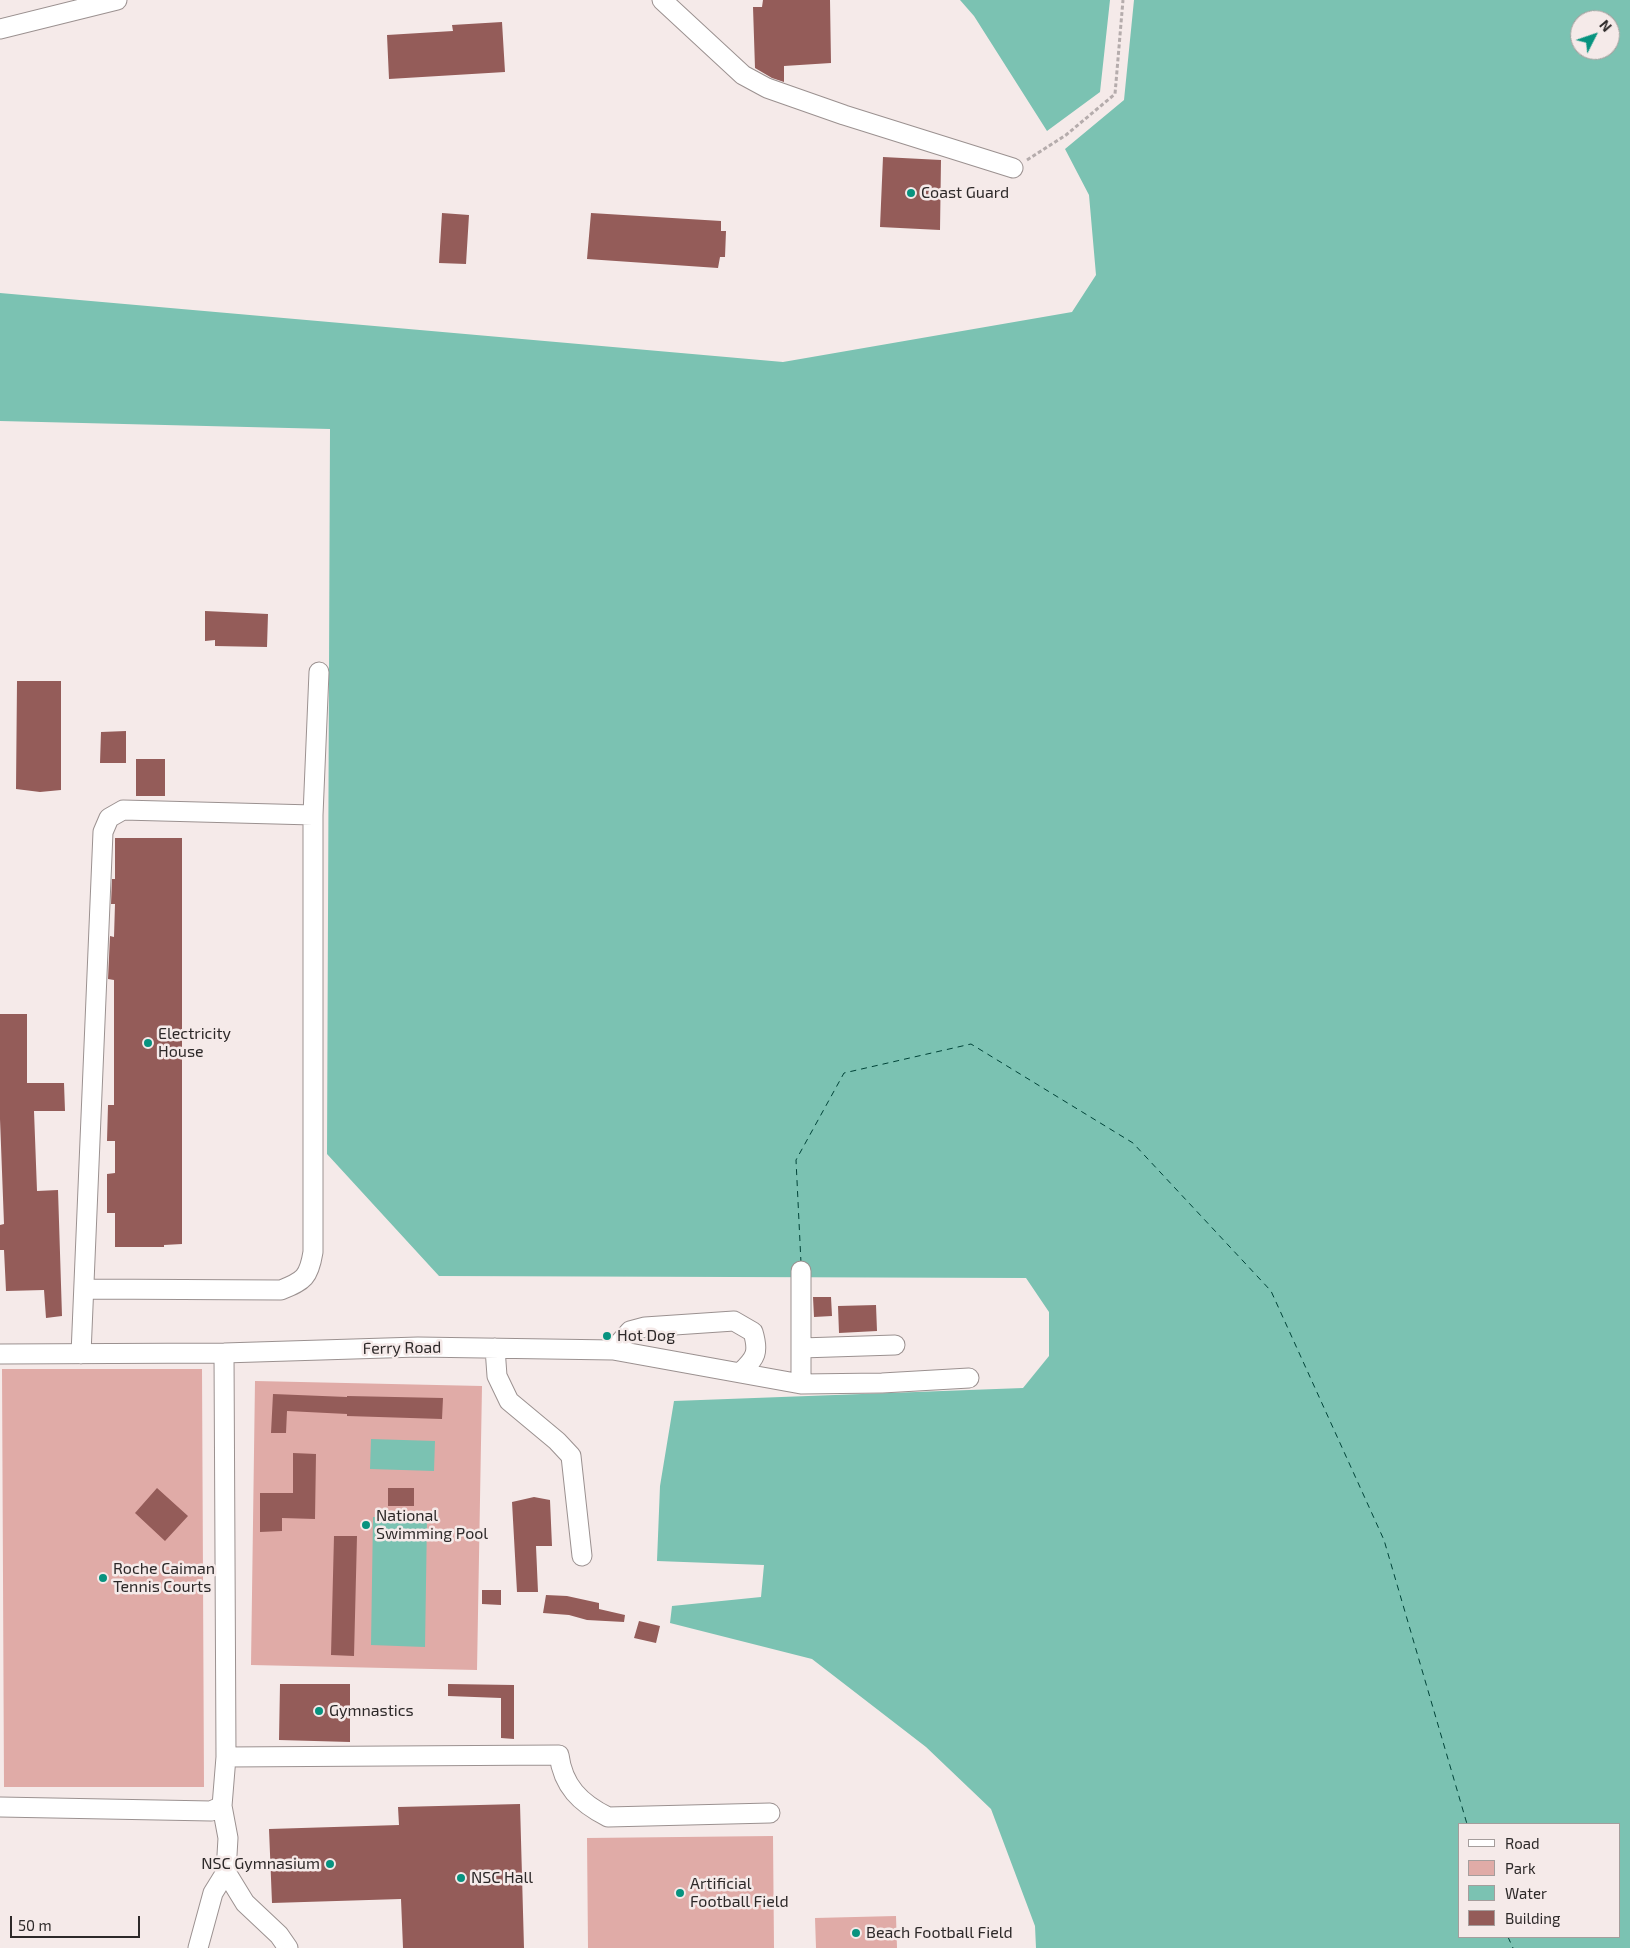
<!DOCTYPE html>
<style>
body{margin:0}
#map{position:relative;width:1630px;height:1948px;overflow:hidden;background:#f5eae9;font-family:"Exo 2",sans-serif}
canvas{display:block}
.legend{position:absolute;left:1458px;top:1823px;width:162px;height:115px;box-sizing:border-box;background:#f5eae9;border:1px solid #a59d9c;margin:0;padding:6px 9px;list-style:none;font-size:15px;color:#2d2929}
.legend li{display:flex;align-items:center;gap:10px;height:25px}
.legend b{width:25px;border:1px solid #a59d9c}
.north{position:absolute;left:1570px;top:10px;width:50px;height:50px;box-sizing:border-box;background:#f5eae9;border:1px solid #a59d9c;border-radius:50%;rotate:49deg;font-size:14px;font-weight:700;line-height:20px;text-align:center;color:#2d2929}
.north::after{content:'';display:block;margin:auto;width:18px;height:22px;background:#07937f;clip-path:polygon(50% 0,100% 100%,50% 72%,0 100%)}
.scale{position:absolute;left:10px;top:1916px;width:130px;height:22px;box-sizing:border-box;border:2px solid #2d2929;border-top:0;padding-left:6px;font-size:15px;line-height:18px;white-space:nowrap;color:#2d2929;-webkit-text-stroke:4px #f5eae9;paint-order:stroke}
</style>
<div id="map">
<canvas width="1630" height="1948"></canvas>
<ul class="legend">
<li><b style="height:6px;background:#fff"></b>Road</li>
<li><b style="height:14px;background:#e0aba7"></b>Park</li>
<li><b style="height:14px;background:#7bc2b2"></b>Water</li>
<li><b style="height:14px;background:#945c59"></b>Building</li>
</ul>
<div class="north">N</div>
<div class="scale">50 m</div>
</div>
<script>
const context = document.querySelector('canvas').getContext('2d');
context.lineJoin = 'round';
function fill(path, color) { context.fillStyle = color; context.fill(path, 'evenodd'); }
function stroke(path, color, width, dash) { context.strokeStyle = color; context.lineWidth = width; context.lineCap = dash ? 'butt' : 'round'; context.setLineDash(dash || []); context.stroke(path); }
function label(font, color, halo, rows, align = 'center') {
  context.font = font + ' "Exo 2",sans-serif'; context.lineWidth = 5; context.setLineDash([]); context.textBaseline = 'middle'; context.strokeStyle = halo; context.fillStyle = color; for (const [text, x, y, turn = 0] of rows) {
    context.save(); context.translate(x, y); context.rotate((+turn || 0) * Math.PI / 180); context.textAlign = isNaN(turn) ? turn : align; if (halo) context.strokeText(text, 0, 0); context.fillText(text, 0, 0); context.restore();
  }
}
fill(new Path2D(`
 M2,1369h200l2,418h-200z
 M255,1381l227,5 -5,284 -226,-5z
 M773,1836l1,112h-186l-1,-110z
 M896,1916l1,32h-81l-1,-30z`), '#e0aba7');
fill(new Path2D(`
 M960,0h150l-10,92 -53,39 -73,-115z
 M1134,0h496v1948h-594l-1,-22 -44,-117 -65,-62 -114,-88 -142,-36 2,-17 89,-9 3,-32 -107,-4 3,-75 14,-85 349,-13 26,-32v-44l-23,-34 -587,-2 -112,-122 3,-725 -330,-8v-128l783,69 289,-50 24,-37 -7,-80 -24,-46 59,-49zM1580,20h30v30h-30zM1459,1824h160v113h-160z
 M371,1439l64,2 -1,30 -64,-2z
 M373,1517l54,2 -2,128 -54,-2z`), '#7bc2b2');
stroke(new Path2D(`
 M801,1263l-5,-103 48,-87 127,-29 162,99 138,148 113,249 83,284
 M1508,1937l5,11`), '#004338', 1, [6, 5]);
fill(new Path2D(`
 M763,0h67l1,63 -47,3v16l-12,-4 -17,-10 -2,-61h9z
 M502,22l3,50 -116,7 -2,-44 66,-4 -1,-6z
 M883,157l58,3 -1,70 -60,-3z
 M442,213l27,2 -3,49 -27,-1z
 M591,213l130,8v10h5l-1,26h-5l-2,11 -131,-9z
 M205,611l63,3 -1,33 -52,-1v-6l-10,1z
 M17,681h44v109l-21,2 -24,-3z
 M126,731v32h-26l1,-31z
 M136,759h29v37h-29z
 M115,838h67v406l-18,1v2h-49v-34h-8v-39l8,-1v-32h-8l1,-36h6v-125l-6,-1 2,-43 4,1 1,-33h-4l1,-25h3z
 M0,1014h27v69h37l1,28h-31l3,80 21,-1 4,126 -16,2 -2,-28 -38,1 -2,-41h-4v-25l4,-1 -4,-105z
 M813,1297h18l1,19 -18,1z
 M876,1305l1,26 -38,2 -1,-27z
 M273,1394l74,3v-1l96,2 -1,21 -95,-3v-2l-60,-3 -1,22h-15z
 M293,1453l23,1 -1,65 -33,-1v13l-22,1v-39h33z
 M157,1488l31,28 -23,25 -30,-28z
 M388,1488h26v18h-26z
 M534,1497l16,3 2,46h-16l2,46h-21l-5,-90z
 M334,1536h23l-3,120 -23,-1z
 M482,1590h19v15l-19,-1z
 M546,1595l21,1 32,7v6l26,6 -1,7 -37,-2 -18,-5 -26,-2z
 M639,1621l21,5 -4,17 -22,-5z
 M280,1684h70v58l-71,-2z
 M448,1684l66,1v54l-13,-1v-40l-53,-2z
 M520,1804l4,144h-121l-2,-49 -129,4 -3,-74 130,-4 -1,-18z`), '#945c59');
const minor = new Path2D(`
 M662,0l81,75 24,13 77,27 169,53
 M0,29l117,-29
 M801,1271v113
 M84,1289l197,1c23,-9 28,-13 32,-38v-437l6,-143
 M495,1348l2,28 12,25 48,40 14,15 11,100
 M801,1348l94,-3
 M613,1350l17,-19 15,-4 89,-6 19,11c6,20 3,26 -12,40
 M0,1354l224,-1 194,-6 195,3 188,34 81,-1 87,-5
 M81,1354l22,-522 6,-14 14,-8 190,5
 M226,1757l333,-2c4,31 21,48 49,62l162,-4
 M222,1806l6,32 -2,34 19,31 34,32 9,13
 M0,1807l211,4 11,-5 4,-49 -2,-404
 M198,1948l15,-55 13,-21`);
stroke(minor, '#9b9190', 21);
stroke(new Path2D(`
 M1027,160l39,-25 49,-41 8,-94`), '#b5acac', 3, [4, 2.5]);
stroke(minor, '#fff', 19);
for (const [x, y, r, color] of [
 [911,193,5,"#07937f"],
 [148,1043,5,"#07937f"],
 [607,1336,5,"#07937f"],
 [366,1525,5,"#07937f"],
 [103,1578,5,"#07937f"],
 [319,1711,5,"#07937f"],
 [330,1864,5,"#07937f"],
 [461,1878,5,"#07937f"],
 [680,1893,5,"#07937f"],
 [856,1933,5,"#07937f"]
]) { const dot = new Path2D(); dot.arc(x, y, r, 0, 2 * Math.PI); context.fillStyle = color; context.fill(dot); stroke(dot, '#f5eae9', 2); }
label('16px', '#2d2929', '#f5eae9', [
 ["Coast Guard",921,193],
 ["Electricity",158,1034],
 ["House",158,1052],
 ["Hot Dog",617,1336],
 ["National",376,1516],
 ["Swimming Pool",376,1534],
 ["Roche Caiman",113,1569],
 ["Tennis Courts",113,1587],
 ["Gymnastics",329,1711],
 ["NSC Gymnasium",320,1864,"right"],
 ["NSC Hall",471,1878],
 ["Artificial",690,1884],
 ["Football Field",690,1902],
 ["Beach Football Field",866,1933]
], 'left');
label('16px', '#2d2929', '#f5eae9', [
 ["Ferry Road",402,1348,-1]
]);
</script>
